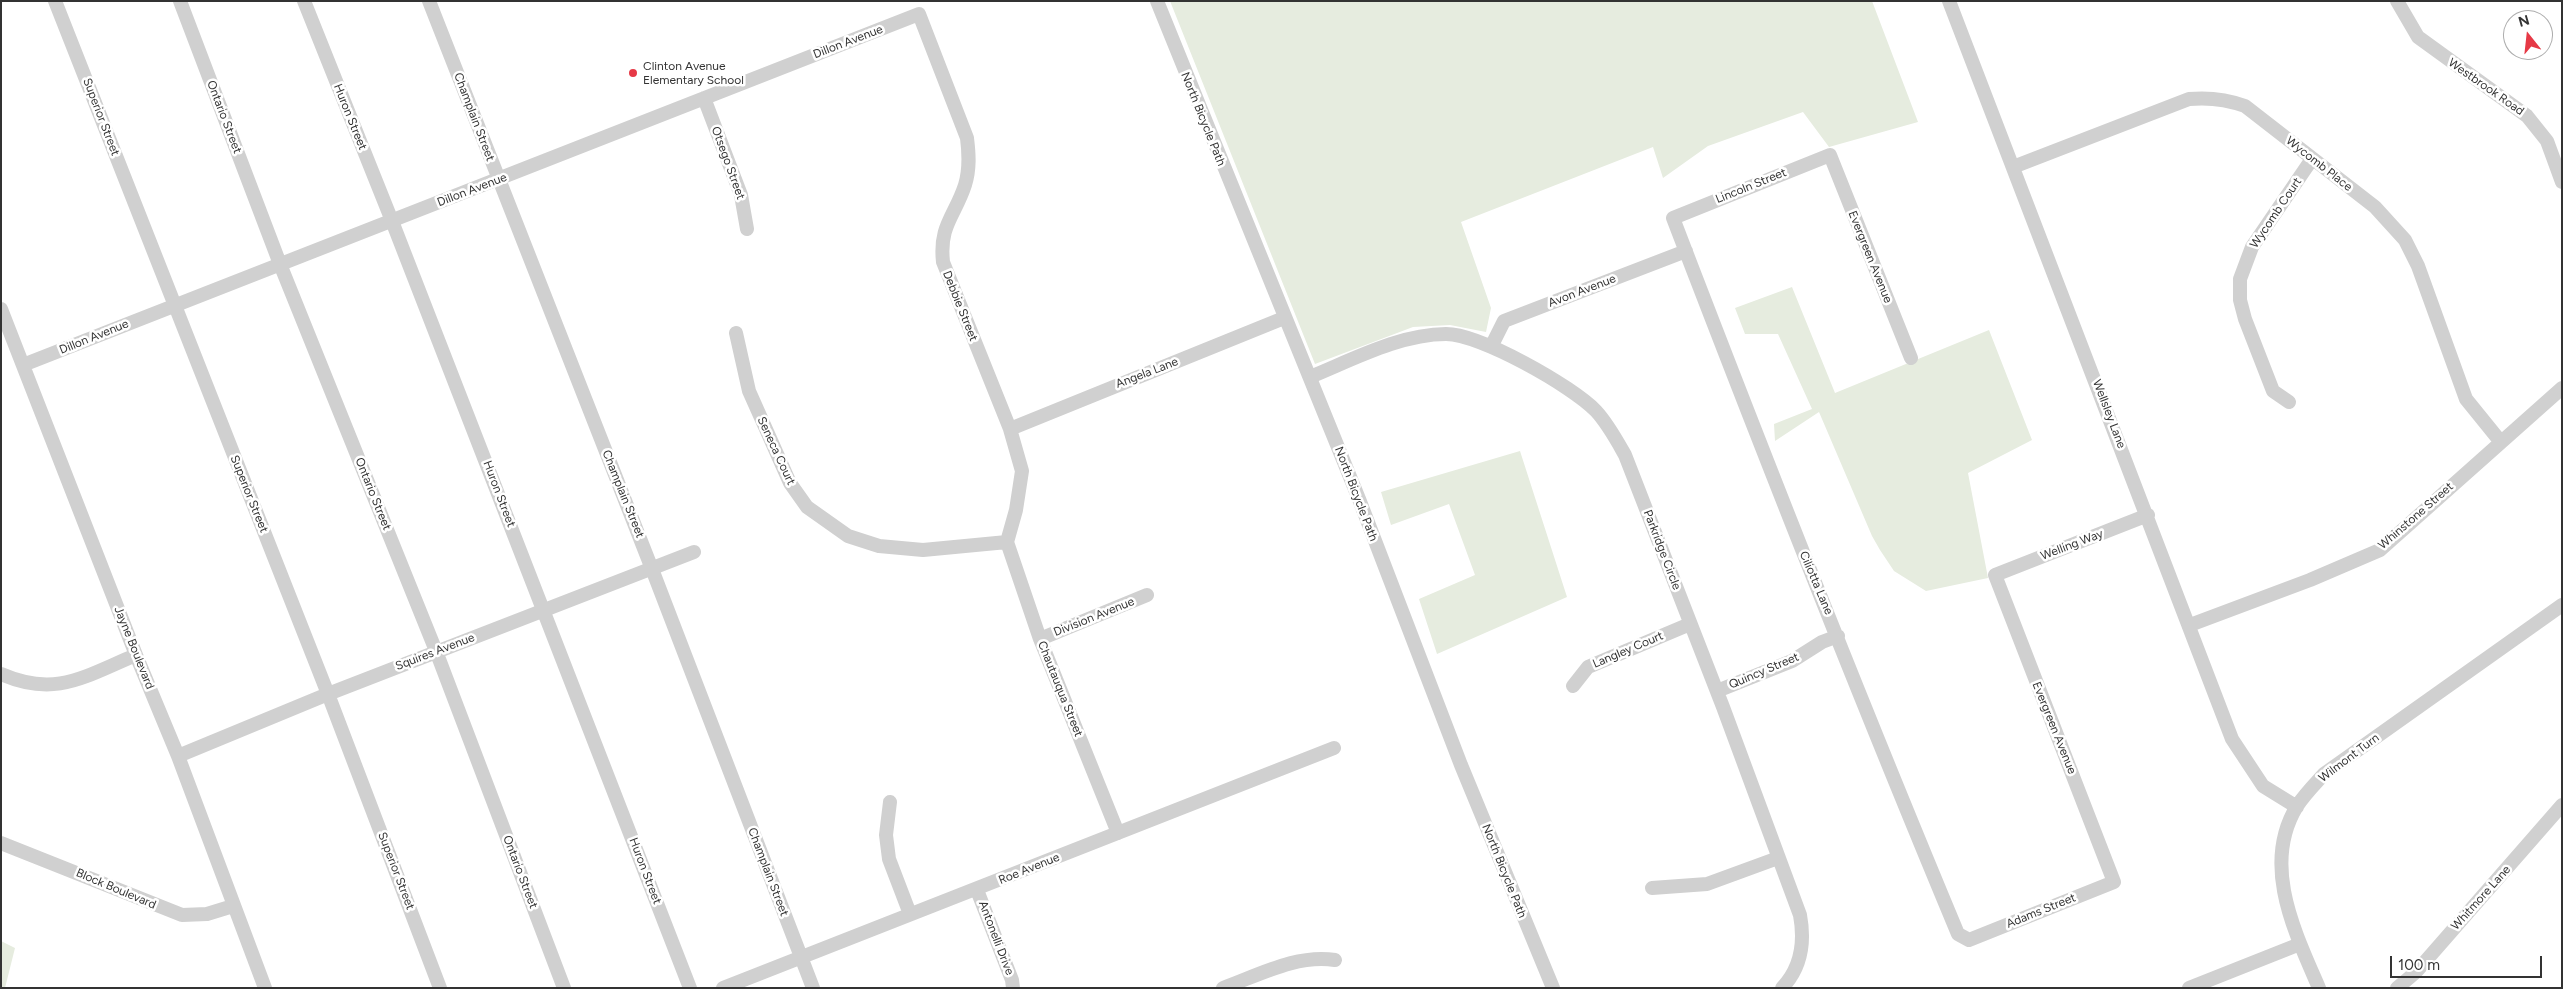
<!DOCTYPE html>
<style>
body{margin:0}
#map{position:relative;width:2563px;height:989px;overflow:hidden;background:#fff;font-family:Figtree,sans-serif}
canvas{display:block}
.frame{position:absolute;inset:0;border:2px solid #333;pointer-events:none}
.north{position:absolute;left:2503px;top:10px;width:50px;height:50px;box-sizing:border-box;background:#fff;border:1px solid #adadad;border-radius:50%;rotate:344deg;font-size:14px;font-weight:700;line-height:20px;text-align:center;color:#333}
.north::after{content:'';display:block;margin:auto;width:18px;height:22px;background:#e63946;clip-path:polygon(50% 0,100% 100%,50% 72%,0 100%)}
.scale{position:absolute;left:2390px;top:956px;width:152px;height:22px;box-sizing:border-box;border:2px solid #333;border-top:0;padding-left:6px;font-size:15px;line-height:18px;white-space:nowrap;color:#333;-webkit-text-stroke:4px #fff;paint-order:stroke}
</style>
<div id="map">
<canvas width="2563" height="989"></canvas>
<div class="frame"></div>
<div class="north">N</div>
<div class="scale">100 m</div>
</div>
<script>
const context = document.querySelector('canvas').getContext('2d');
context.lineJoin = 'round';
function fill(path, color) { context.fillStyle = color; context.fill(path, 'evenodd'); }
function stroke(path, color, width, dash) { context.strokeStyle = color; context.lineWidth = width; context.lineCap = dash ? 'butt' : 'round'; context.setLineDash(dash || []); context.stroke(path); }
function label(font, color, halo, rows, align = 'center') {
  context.font = font + ' Figtree,sans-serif'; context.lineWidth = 5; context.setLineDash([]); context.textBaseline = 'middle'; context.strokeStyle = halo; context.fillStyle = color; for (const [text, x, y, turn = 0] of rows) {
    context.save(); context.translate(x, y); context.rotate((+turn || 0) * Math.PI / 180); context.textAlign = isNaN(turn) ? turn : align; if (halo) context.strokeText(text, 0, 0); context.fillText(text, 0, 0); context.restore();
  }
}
fill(new Path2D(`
 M1170,1h702l46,121 -89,25 -26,-35 -95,34 -45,32 -10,-31 -192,75 30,86 -5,24 -36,-7 -37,2 -98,37z
 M1792,287l43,106 154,-63 43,110 -64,33 20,105 -62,13 -32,-20 -14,-21 -8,-14 -53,-124 -44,29 -1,-17 38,-15 -34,-75h-33l-10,-26z
 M1520,451l47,146 -130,57 -18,-55 56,-24 -26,-71 -58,21 -10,-33z
 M1,941l14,7 -10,40h-4z`), '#e6ecdf');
stroke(new Path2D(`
 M55,1l273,693 112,294
 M180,1l100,263 156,387 128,337
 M304,1l88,220 298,767
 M429,1l223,568 161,419
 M1157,1l202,498 102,266 92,223
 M1949,1l283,738 31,47 34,21
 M2397,1l21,36 109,79 20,25 15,41
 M704,98l37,97 6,34
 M2013,167l176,-68c21,-2 37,0 56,7l130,101 30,33 13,26 48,133 34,42
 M1,309l135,346 42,101 87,232
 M736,333l13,58 41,92 17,24 41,29 31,10 44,4 84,-8
 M1492,345l12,-24 182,-70
 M1911,358l-81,-203 -157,63c92,240 186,479 285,716l11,6 145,-58 -119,-307 153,-60
 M23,365l896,-351 48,124c2,16 3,31 -2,47 -10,31 -26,40 -22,77l67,167 12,42 -6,39 -9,32
 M1310,377c42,-17 90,-43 136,-43 34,0 126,52 150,77 12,13 20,28 29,44l98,252 77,208c5,27 2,52 -18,73
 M2289,402l-16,-11 -28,-72 -5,-19v-21l12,-32 60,-88
 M1010,429l274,-111
 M1007,542l33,97 78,194
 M2190,625l120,-45 70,-30 182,-162
 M1040,639l107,-44
 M1,674c55,24 84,2 135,-19
 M1573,686l15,-19 102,-43
 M1717,691l75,-30 30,-19 16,-6
 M178,756l150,-62 366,-142
 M890,802l-4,33 3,24 21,55
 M1,843l181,72 25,-1 26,-8
 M1652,888l55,-4 71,-26
 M977,890l35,90 1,8
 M723,988l611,-240
 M1223,988c36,-13 74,-34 112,-28
 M2189,988l111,-44
 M2319,988c-24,-56 -58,-123 -22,-182 8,-12 18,-22 27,-32l238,-169
 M2397,988l19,-16 146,-167`), '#d0d0d0', 14);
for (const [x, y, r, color] of [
 [633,73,5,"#e63946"]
]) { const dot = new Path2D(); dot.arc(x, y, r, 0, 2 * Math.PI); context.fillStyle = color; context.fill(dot); stroke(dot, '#fff', 2); }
label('12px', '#333', '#fff', [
 ["Dillon Avenue",848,42,-21],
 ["Westbrook Road",2486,87,35],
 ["Superior Street",101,117,69],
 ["Ontario Street",224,117,69],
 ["Huron Street",350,117,68],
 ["Champlain Street",474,117,69],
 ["North Bicycle Path",1203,119,68],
 ["Otsego Street",728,163,70],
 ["Wycomb Place",2319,164,38],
 ["Lincoln Street",1751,186,-22],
 ["Dillon Avenue",472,190,-21],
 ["Wycomb Court",2276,213,-56],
 ["Evergreen Avenue",1870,257,68],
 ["Avon Avenue",1582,291,-21],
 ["Debbie Street",960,306,68],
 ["Dillon Avenue",94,337,-22],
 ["Angela Lane",1147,373,-21],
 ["Wellsley Lane",2109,414,69],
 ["Seneca Court",776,451,65],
 ["Superior Street",249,494,68],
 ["Ontario Street",373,494,68],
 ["Huron Street",499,494,69],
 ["Champlain Street",623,494,68],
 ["North Bicycle Path",1356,494,69],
 ["Whinstone Street",2416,516,-41],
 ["Welling Way",2072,545,-21],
 ["Parkridge Circle",1662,550,69],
 ["Ciliotta Lane",1816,583,67],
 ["Division Avenue",1094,617,-22],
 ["Jayne Boulevard",134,648,68],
 ["Langley Court",1628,650,-23],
 ["Squires Avenue",435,652,-21],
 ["Quincy Street",1764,671,-23],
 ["Chautauqua Street",1060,689,68],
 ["Evergreen Avenue",2054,728,68],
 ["Wilmont Turn",2349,758,-37],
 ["Roe Avenue",1029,869,-22],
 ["Superior Street",396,871,69],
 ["Huron Street",645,871,69],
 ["North Bicycle Path",1504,871,68],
 ["Ontario Street",520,872,69],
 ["Champlain Street",768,872,69],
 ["Block Boulevard",116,889,23],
 ["Whitmore Lane",2481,898,-48],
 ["Adams Street",2041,911,-22],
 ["Antonelli Drive",996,938,69]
]);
label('12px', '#333', '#fff', [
 ["Clinton Avenue",643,66],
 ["Elementary School",643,80]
], 'left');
</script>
